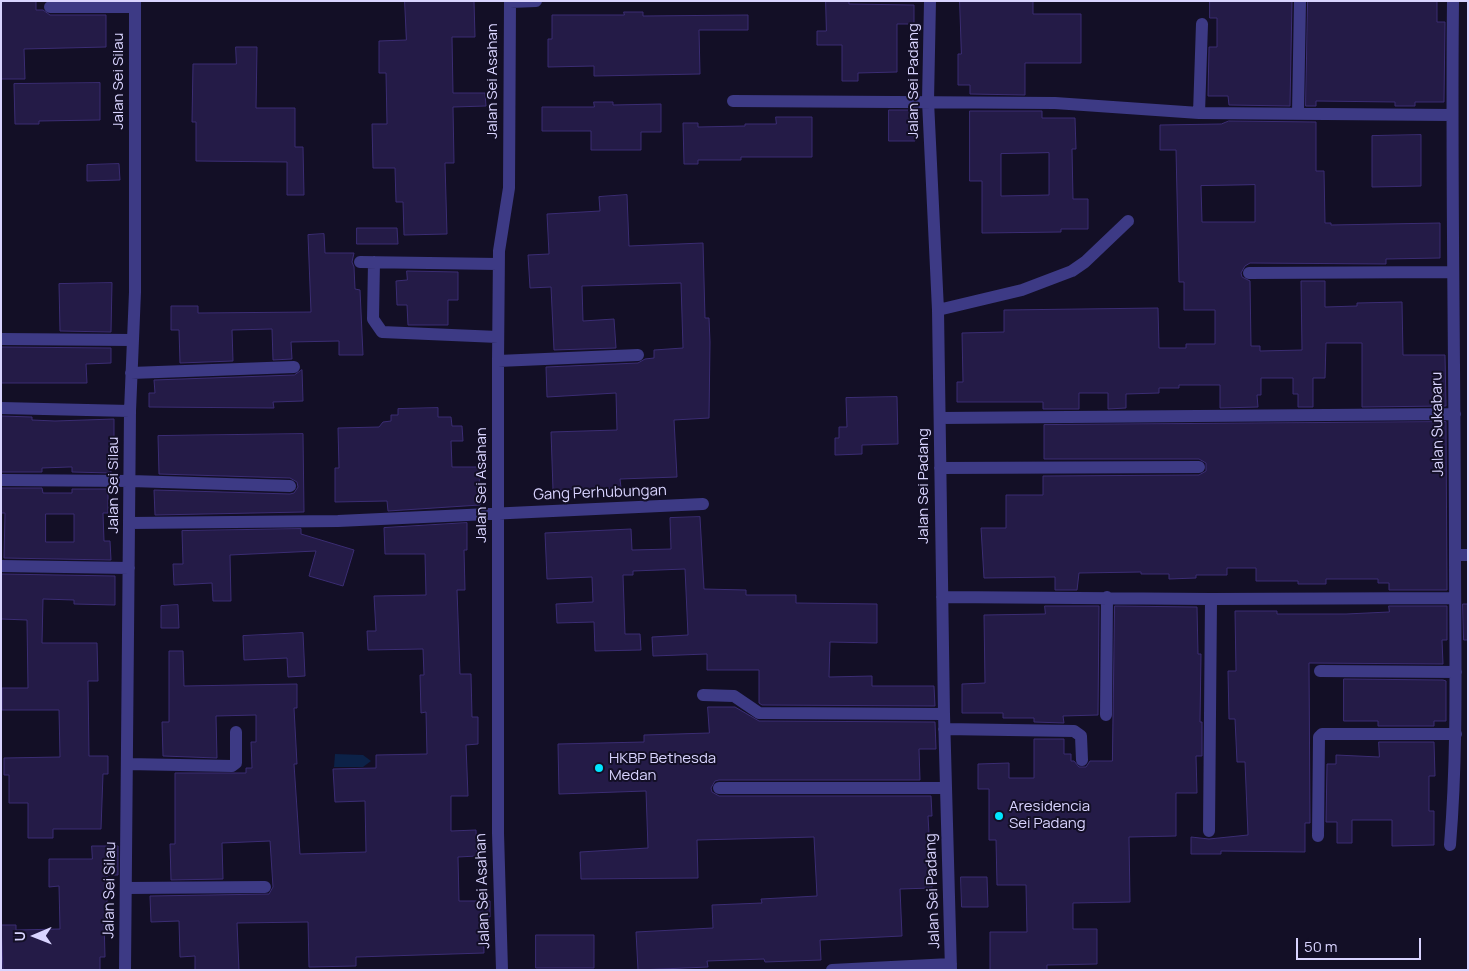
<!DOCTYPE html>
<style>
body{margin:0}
#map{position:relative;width:1469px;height:971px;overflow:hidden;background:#130f26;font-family:Manrope,sans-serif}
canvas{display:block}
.frame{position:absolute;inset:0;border:2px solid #d9d4ff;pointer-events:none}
.north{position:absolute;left:10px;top:911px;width:50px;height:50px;-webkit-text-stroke:4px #130f26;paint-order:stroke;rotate:269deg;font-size:14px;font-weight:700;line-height:20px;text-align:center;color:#d9d4ff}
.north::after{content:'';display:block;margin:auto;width:18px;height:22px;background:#d9d4ff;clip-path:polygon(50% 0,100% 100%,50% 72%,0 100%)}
.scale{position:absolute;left:1296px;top:938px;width:125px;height:22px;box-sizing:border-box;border:2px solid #d9d4ff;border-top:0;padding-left:6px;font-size:15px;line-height:18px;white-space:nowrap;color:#d9d4ff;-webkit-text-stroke:4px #130f26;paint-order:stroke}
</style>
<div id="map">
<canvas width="1469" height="971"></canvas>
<div class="frame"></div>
<div class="north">U</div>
<div class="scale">50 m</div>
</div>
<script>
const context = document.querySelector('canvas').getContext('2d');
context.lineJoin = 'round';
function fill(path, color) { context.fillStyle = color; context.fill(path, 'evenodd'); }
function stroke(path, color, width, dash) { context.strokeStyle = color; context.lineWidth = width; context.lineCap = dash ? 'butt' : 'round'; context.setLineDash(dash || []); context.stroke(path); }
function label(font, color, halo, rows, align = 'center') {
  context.font = font + ' Manrope,sans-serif'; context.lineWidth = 4; context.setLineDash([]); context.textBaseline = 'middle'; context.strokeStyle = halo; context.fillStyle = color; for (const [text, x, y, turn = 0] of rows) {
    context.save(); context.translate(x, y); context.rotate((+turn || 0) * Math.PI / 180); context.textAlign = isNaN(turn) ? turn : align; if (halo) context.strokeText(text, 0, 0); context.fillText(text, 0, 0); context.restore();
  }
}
fill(new Path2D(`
 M335,754l28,1 8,6 -8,6h-29z`), '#0c2248');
const building = new Path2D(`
 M1,1h35v9h7l7,5h56v32l-82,2 1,30h-24z
 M405,1h69l1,36h-23l1,56h32l1,13 -33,1 1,56h-9l2,71 -43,1 -1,-33h-7l-1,-34h-22l-1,-44h15l-1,-51h-7v-32l27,-1z
 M826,1h23v3l65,1v19h-17v48l-39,1v8h-16v-36h-25v-14h9z
 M960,1h73v13h48v49h-56v32l-55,-1v-9h-12v-31h3z
 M1210,1h82l-2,105 -61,-1 -1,-9h-20l1,-49h8v-29h-7z
 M1308,1h129v21h8l-1,80h-29v4h-20v-4l-79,-1v5h-10z
 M624,12h19v4l105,-1v15h-49l1,44 -106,2v-10l-46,1v-28h4v-24h72z
 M236,47h21l-1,61h39v39h8l1,48h-17v-33l-91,-1v-39h-4l1,-58h43z
 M100,83v37l-61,1v3h-24l-1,-40z
 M594,102h19v3l48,-1v28h-20v18h-50v-19h-49v-24h52z
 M889,110h26v31h-26z
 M970,111h72v7h33l1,31h-4l1,50h15v30h-27v3l-79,1v-52h-12zM1049,153v42l-48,1v-42z
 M776,117h36v40h-71v3h-43v4h-14l-1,-41h15v4l47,-1v-2h31z
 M1229,121l87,1v49h8l1,52h6v2l109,-2v35l-54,1v5l-136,-1 -5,3 -4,7 1,4 8,4 1,65h9v5l42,-1 -1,-69h24v26l32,-1v-3l45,-1 1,53h42l1,51 -84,1v-64h-36l-1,35h-12v29h-15v-13h-5v-16h-32v17h-4l1,12 -38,1v-23h-41v3h-20v5l-33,1v14l-18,1v-16h-29v16h-36v-7h-86v-20h6l-1,-49 42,-1v-22l154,-2 1,40h27v-4h29v-34h-31v-28h-5l-3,-132h-16v-25l61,-1zM1255,185v37h-53l-1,-36z
 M1421,135v51l-49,1v-51z
 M119,164l1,16 -33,1v-16z
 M627,195l2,51 74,-3 2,75h4l1,24 -1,76 -35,2 3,57 -57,2 1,9 -68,2 -2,-58 66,-2 -1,-37 -69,4 -1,-30 92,-4 7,-4 9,-1v-8l29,-2 -2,-65 -99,3 1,35 31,-2 2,29 -62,2 -3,-63 -21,1 -2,-33 21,-1 -2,-40 53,-3 -1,-14z
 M357,228h40l1,16h-41z
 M324,234l1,19h29l-2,9 2,5 1,22 5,1 3,65h-24v-14l-48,1 1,17 -19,1 -1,-31 -40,1 1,31 -53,2 -1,-33h-8v-24h27v7l113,-1 -3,-77z
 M407,271l51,1v28h-10v25h-40l-1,-20h-10l-1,-24 11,-1z
 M112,283l-1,49 -51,-1 -1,-47z
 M1,347l110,1v15l-25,1 1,19h-86z
 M302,370l1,31 -30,1 1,6 -125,-1v-14h6l-1,-13 140,-5z
 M897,397l1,47 -36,1v9l-27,1v-17h4v-11h8l-1,-29z
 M438,408v9h13l1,9h10l1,15h-12l1,26h27l1,38 -92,6 -1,-10 -52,1v-34h4l-1,-40 41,-1 4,-5 8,-1v-6h7v-6z
 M1,416l31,1v3l23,1 59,-2v21h-4l1,33 -39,-1v-5h-3l-27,1v4h-41z
 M1446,422l1,168h-58v-7h-11v-4h-52v5h-28v-3h-42v-13h-29v7h-31v3l-27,1v-5h-28v-2l-62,1 -2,17h-22v-13l-71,1 -3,-50h25v-33h37v-19l156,-1 7,-4v-8l-7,-4h-155v-34z
 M303,434l1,78 -149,3 -1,-25 136,4 4,-1 4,-6 -1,-5 -7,-4 -131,-4 -1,-38z
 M1,488h41l1,5h29v-4h36v24h-5l1,28h6l1,19 -107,-2 1,-45h-4zM46,514h28v28h-28z
 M700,517l4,72 42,1v5h50v8l81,1v39l-47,-1 -1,35 43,-1v10h62l1,20 -173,-1 -3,-2v-33h-52v-16l-54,2 -1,-19 36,-2 -3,-66 -52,2v4h-10l2,59h15l1,16 -46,1 -1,-29 -37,1 -1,-19 37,-2 -1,-25 -45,2 -2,-46 86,-4 1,21 39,-1 -1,-31z
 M467,523v27h-3l1,40h-8l3,84h11l1,43h6v27l-12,1 2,51h-17v35l25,-1 1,26 -19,1 1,44h31v16h-7l1,36 -128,4v9l-47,1 -1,-45 -71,1 2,47h-44v-14l-15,1 -1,-36 -28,1 -1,-26 119,-2 4,-7 -3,-46 -48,2 1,36 -52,1 -1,-36h5v-71h71v-5h6l-1,-26h5v-27l-40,1 1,42 -54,-2 -1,-34h7v-71h14l1,35 113,-2v24h-3l3,56h-3l6,90 66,-2 -1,-51 -30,1 -2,-33 43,-1v-13l51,-1 -1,-42 -5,1 -1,-38h4l-1,-26 -55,1 -1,-19h9l-2,-35 52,-1 -1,-41h-40l-1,-26z
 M301,529v5l53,16 -11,36 -34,-10 7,-25 -86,4 1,46h-18l-1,-18 -38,2 -1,-21h10l-1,-33z
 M1,574l114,2v29l-41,-1v-4l-31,-1 -1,44h55l1,38h-10l1,75h19v18h-5l-2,55h-48v9h-25v-35h-19v-28h-5v-17l56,-1 -1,-47h-57v-22h26l-1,-68 -26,-1z
 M1463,604h5v36h-4z
 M178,605l1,23h-18v-22z
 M1045,606h54l-1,109 -35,1 1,7 -30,-1v-4h-31v-5h-41v-29l23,-1 -1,-68 61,-1z
 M1115,606l82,1 1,47h3l-1,68h2v34h-6l1,37h-21v43l-47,1 1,65 -57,1v26h24v35l-50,1v5h-57v-38h37l-1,-47h-29l-1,-45h-7v-51h-11v-25l31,-1v15h25v-39h30v15h7v7h3l5,6h7l4,-6h22z
 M1389,606h58v34h-5l1,24 -134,-1 1,160h-5v29l-84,-1v3h-30v-17l18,2 39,-4 -3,-73h-8l-2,-43h-6l-1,-48h8l-1,-60h42v3h69l43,-2z
 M303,633l2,43 -17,1 -1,-19 -43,2 -1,-24z
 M1344,679l99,1 3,1v40h-12v5h-56v-5h-34z
 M708,707h27l24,14 176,1 1,27h-17l1,31h-201l-4,1 -4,7 1,4 7,4h212l1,20h-4l4,72 -32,1 2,47 -82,4 1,20 -56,2 -1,-3 -57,2 1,6 -70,3 -2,-38 77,-4 -1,-23 50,-2 -1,-4 56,-3 -3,-59 -117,3 1,38 -117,1 -1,-27 68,-4 -2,-57 -87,3 -1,-50 86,-2v-7l65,-2z
 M1379,742h55l1,34h-6v35h5v34l-42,1v-26h-40v23h-15v-21h-11l1,-58h9v-9l43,2z
 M92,846h26v29h-11v45h-3l1,37h-5v13h-97l-2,-45h15v5l44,-1 -1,-43 -10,1v-28h43z
 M961,877h26l1,30h-26z
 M536,935h58v33h-58z`);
fill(building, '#241b47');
stroke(building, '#3b2d73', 1);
stroke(new Path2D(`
 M930,1l-2,100 10,209 6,404 7,256
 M510,2l26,-1
 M50,7h85
 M733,101l322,2 144,10 253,2
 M1199,113l3,-89
 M1298,113l2,-112
 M360,262l138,2
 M374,262l-1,57 9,13 116,5
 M1249,273l202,-1
 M938,310l84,-20 50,-19 13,-9 43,-41
 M1,339l131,1
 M498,361l140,-6
 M131,373l163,-6
 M1,408l129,3
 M940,418l515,-4
 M940,468l259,-1
 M1,480l130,1 159,5
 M130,523l208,-2 365,-17
 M1455,555h13
 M1,566l128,2
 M942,597l269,2 244,-1
 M1320,671l136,1
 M703,695l31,1 25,17 185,1
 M1106,715l1,-118
 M944,729l130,2 7,5 1,24
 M127,764l105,2 4,-3v-31
 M719,788h227
 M1209,831l2,-232
 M1318,836l1,-99 3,-3h134
 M1450,845c8,-97 5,-195 5,-292 0,-184 -4,-368 -2,-552
 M127,888l138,-1
 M125,970l5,-559 5,-119v-291
 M502,970l-4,-137v-472l1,-110 10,-63 1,-187
 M832,970l119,-6`), '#3d3a85', 12);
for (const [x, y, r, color] of [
 [599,768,5,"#00e5ff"],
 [999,816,5,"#00e5ff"]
]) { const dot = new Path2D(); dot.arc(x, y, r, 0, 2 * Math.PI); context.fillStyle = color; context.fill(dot); stroke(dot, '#130f26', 2); }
label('15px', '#d9d4ff', '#130f26', [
 ["Jalan Sei Silau",119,81,-90],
 ["Jalan Sei Asahan",493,81,-90],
 ["Jalan Sei Padang",914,81,-90],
 ["Jalan Sukabaru",1438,424,-91],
 ["Jalan Sei Silau",114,485,-90],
 ["Jalan Sei Asahan",482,485,-90],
 ["Jalan Sei Padang",924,486,-90],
 ["Gang Perhubungan",600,493,-2],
 ["Jalan Sei Silau",110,890,-89],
 ["Jalan Sei Asahan",483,891,-92],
 ["Jalan Sei Padang",933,891,-92]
]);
label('15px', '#d9d4ff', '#130f26', [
 ["HKBP Bethesda",609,759],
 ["Medan",609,776],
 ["Aresidencia",1009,807],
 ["Sei Padang",1009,824]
], 'left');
</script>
